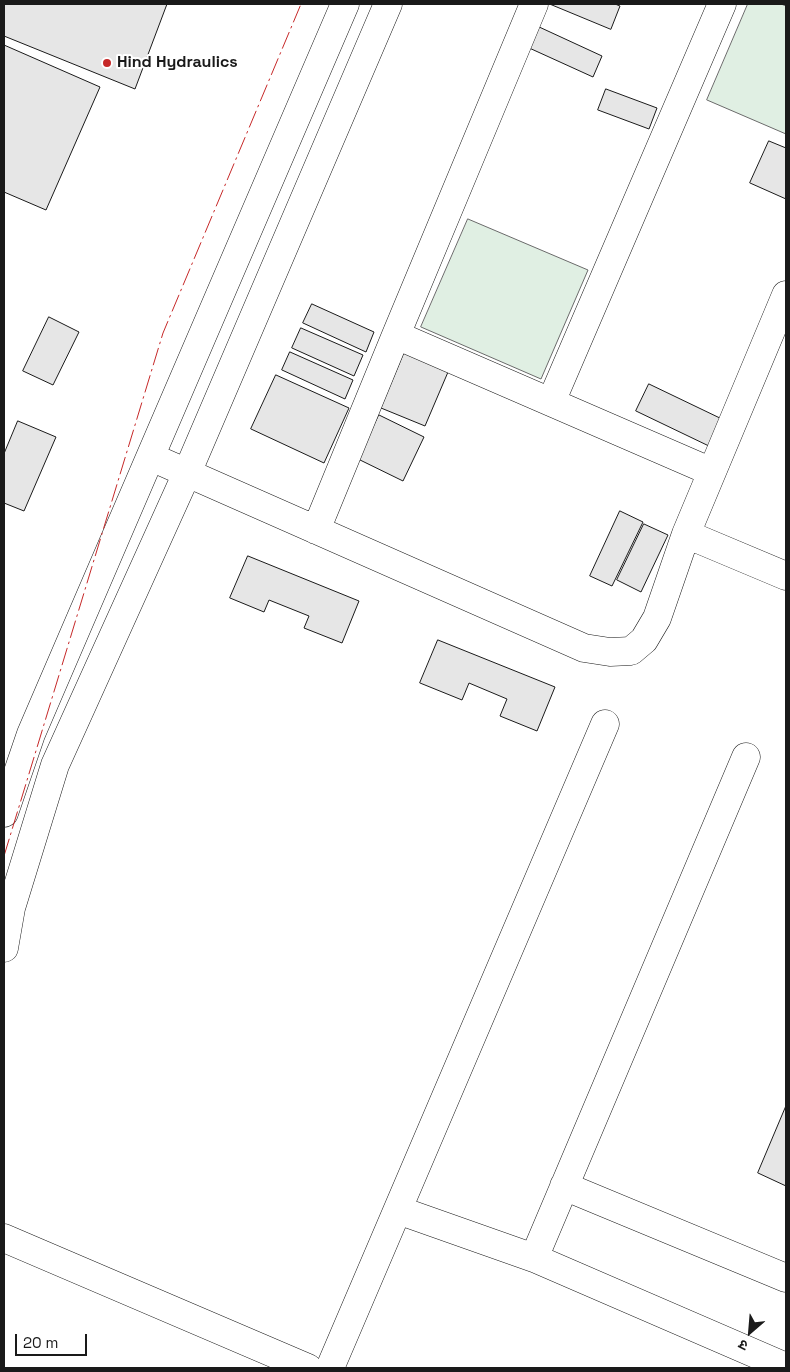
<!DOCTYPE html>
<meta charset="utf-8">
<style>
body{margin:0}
#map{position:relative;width:790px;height:1372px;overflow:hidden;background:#fff;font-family:"Space Grotesk","Noto Sans Devanagari",sans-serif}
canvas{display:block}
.frame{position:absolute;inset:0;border:5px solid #1a1a1a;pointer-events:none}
.north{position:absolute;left:725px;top:1307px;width:50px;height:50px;-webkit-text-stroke:4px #fff;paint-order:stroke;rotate:207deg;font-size:14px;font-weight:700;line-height:20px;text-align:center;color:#1a1a1a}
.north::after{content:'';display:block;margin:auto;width:18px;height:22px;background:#1a1a1a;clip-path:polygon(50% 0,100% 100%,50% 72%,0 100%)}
.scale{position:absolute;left:15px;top:1334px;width:72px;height:22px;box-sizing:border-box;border:2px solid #1a1a1a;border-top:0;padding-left:6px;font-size:15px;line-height:18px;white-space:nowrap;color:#1a1a1a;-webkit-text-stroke:4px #fff;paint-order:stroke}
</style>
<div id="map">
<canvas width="790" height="1372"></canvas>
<div class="frame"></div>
<div class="north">उ</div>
<div class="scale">20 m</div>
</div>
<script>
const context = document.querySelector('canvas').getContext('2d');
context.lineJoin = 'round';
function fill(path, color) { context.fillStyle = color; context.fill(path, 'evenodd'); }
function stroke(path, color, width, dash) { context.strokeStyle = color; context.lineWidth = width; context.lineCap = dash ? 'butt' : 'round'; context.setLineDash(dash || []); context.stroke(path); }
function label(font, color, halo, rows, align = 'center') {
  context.font = font + ' "Space Grotesk",sans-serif'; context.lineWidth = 4; context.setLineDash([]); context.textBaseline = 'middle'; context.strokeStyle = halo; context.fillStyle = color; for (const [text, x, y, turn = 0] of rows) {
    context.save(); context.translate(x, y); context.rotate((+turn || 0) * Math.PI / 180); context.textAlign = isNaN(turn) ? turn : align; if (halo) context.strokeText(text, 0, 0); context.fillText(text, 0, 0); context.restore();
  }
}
const green = new Path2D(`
 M748,4h33l5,2v128l-79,-34z
 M468,219l120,51 -47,109 -120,-52z`);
fill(green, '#e0efe3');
stroke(green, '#6a6a6a', 1);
const building = new Path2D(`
 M4,4h163l-32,85 -131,-53z
 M550,4h65l5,2 -9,23z
 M537,26l65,30 -9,21 -66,-30z
 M4,45l96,42 -54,123 -42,-18z
 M606,89l51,19 -8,21 -51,-19z
 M769,141l17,7v51l-36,-16z
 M312,304l62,28 -8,20 -63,-29z
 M49,317l30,15 -26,53 -30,-14z
 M301,328l62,27 -9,21 -62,-28z
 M407,346l44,19 -26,61 -44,-18z
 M290,352l63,28 -8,19 -63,-29z
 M276,375l73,33 -25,55 -73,-34z
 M649,384l75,36 -13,27 -75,-36z
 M379,415l45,22 -21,44 -45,-22z
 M18,421l38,16 -32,74 -20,-8v-49z
 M620,511l23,11 -31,64 -22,-10z
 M644,524l24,11 -27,57 -24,-12z
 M248,556l111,45 -17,42 -38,-15 5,-12 -40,-16 -5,12 -34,-14z
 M438,640l117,47 -18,44 -37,-15 7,-17 -38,-16 -7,17 -42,-17z
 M786,1106v80l-28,-13z`);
fill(building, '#e6e6e6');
stroke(building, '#1a1a1a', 1);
const minor = new Path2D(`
 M396,335l316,137
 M551,402l171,-398
 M151,457l433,191 26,4 21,-1 13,-11 13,-22 29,-84 100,-239
 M316,530l80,-195 138,-331
 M686,534l100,42
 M4,813l27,-79 314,-730
 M4,948l7,-40 44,-143 132,-292 201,-469
 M564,1186l222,92
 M398,1210l136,48 252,109
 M4,1238l304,130
 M534,1258l212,-501
 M330,1368l275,-644`);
stroke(minor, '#1a1a1a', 29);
stroke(minor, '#fff', 28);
stroke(new Path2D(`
 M4,856l159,-523 138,-329`), '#c62828', 1, [18, 4, 2.5, 4]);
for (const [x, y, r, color] of [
 [107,63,5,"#c62828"]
]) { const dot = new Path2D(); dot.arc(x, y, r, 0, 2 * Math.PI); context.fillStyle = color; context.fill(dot); stroke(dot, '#fff', 2); }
label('bold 16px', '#1a1a1a', '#fff', [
 ["Hind Hydraulics",117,63]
], 'left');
</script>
